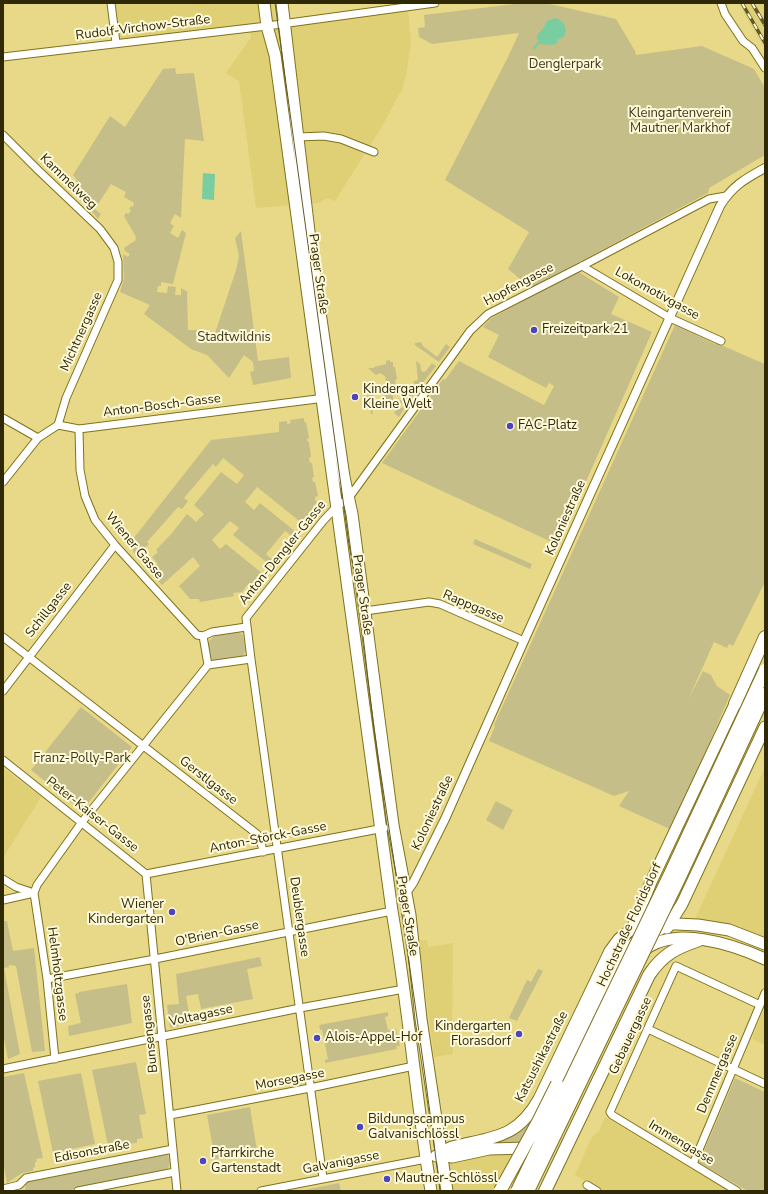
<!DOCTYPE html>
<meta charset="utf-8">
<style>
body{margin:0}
#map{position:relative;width:768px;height:1194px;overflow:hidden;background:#e7d987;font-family:"Nunito Sans",sans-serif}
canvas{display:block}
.frame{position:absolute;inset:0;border:4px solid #2f2906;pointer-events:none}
</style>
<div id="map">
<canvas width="768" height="1194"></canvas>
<div class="frame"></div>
</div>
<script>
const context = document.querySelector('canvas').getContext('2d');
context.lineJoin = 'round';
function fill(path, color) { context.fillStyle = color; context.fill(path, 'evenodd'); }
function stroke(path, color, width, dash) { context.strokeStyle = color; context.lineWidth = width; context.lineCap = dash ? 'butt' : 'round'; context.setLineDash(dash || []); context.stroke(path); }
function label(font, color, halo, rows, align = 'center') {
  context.font = font + ' "Nunito Sans",sans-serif'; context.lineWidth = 4; context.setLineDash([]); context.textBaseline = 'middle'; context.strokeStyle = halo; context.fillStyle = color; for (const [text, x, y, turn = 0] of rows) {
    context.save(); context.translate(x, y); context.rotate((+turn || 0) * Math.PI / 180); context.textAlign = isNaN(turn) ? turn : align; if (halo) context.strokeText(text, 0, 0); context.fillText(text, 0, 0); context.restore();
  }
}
fill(new Path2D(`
 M112,3h161l3,19 132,-13 3,33 -5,34 -5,17h-1l-20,37 -45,71 -8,-3 -9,5 -62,5 -17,-127 -13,-8 21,-30 4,-5 -1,-9 -134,10z
 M739,3h26v46l-20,-34z
 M765,767v173l-25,-10 -45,-11z
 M3,768l38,29 -38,61z
 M427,940l1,7 25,-4 -1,84 1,27 -19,3 -15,-116z
 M765,1006v39l-13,-6z
 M605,1117l124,74h-127l-27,-16 17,-38 7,-6z
 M518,1146l-24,45h-52l-2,-31z`), '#dfd075');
fill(new Path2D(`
 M523,3h22l71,16 19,32 1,4 66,-9 52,23 11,19v67l-56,33 -1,5 -177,95 -23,-19 21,-37 -84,-52 62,-121 12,-26 -87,11 -13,-7 -1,-9 7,-1 -1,-12z
 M175,68l1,6 18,-1 10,68 -19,-2 -4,79 -6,-4 -5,9 4,3 -4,7 8,5 4,-8 4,3 -13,51 -12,-2v4h-3l-1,6 10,1 1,-7 8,1 -1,8h6v-7l7,4 -1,2 1,36h9v3h2v2l15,1 22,-66 3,-14 -4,-18 6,-7 17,130 31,-4 2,21 -38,7 -3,-13 4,-1 -1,-9 -9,-7 -15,23 -22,-23 -16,-6 -47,-35 6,-9 -30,-13 4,-14 -1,-24 5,3 2,-3 -5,-3 -1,-3 12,-8 -1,-2 1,-1 -12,-21 2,-3 3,1 2,-4 -2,-1 2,-3 2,1 1,-4 -10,-6 2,-5 -15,-8 -16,25 6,5 -3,5 -26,-32 5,-7 -4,-5 37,-59 15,11 38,-58z
 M577,271l42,26 -8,17 41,18 -94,213 -176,-82 61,-84 2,1 14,-19 85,44 10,-19 -5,-3 -3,5 -58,-31 11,-22 -16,-8 7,-8z
 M675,325l40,19 1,-1 49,21v218l-32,64 -4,-2 -2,4 -13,-6 -26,58 15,-29 8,4 6,11 13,9 -58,135 -53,-24 10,-15 -15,5 -125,-55 6,-15 -1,-1z
 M421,342l2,4 14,11 9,-13 4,3 -11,15 -24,-17v-2z
 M390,360v2h3v5h2l2,12 -2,1 1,5 -14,3 -2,-2 4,-1 2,-3 -1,-6 -5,-3 -4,2 -7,-6 -1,-1h6v-1l12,-3v-3z
 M416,361l4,3 1,6 2,2 3,-1 6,-8 4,3 -29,37 -1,-4c5,-6 9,-11 8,-18l4,-1z
 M373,390l2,15 -3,4 1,5h-2l-1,-7 -6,1 -1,-12 6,-1 -1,-4z
 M390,390l1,4 2,2v4h11v4l-5,-1 -2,3 2,2 6,-1 -6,10 -5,-4 3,-4 -8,-6 -2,4 -4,-2 -1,-7h3l-1,-4 -3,1 -1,-3z
 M304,418v4h2l3,16 -2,1 1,3h1l2,15 -2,1 1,5h2l2,14 -2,1 1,4h2l3,14 -3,1v3l2,2 -4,4 9,8 -14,14 -51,-41 -12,15 9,8 6,-7 41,33 -5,3 -11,-8 -19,23 10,9 -1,6 -42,-34 6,-7 -9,-7 -18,19 8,9 6,-5 42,34 -12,15 -9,-8 -5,7 -9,1 1,3 -34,6 -1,-3h-9l-11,-13 21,-20 -7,-9 -31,28 -12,-13 8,-8 -6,-7 6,-5 -2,-2 16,-17 15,-19 9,8 8,-8 -10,-9 27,-33 16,12 7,-9 -21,-17 -7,9 -3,-3 -29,34 4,3 -6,8 -4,-2 -31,35 2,2 -13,12 -7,-12 82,-104 68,-8v-10l8,-1v3l4,-1 -1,-3z
 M475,539l57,25 -2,5 -57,-25z
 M238,632l5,3 3,16 -4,6 -22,3h-7c-4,-4 -5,-7 -5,-12 -1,-15 19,-14 30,-16z
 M81,707l51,40 -50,64 -51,-41z
 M496,801l17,9 -10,20 -17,-10z
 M3,921h4l6,30 21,-3 11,103 -13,1 -16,-86 -7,-1v2l-5,1 16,86 -12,5 -5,-25z
 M260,957l2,9 -15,3 6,30 -52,10 -3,-15 -12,2 4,22 12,-2 1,5 -33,7 -3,-23 12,-1 -3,-30z
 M538,969l5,2 -26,50 -8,-3 18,-38 4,2z
 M127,984l5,39 -63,13 -1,-10 13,-3 -6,-29 4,-1v-1z
 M388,1012v4l-3,1 3,13 8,-1 4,17h-4l1,3 -72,14v-3l3,-1 -6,-29h-2l-1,-5z
 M136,1062l10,52 -7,1 4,23 -6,1v4h-2l-21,3 -1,-2 -5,1 -16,-75z
 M24,1073l19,85 -7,1 1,3h-2v5l-2,1v3l-11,2 -15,10 -4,-22v-84z
 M81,1073l14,71 -42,9 -15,-72z
 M735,1078l30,14v99h-17l-49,-28z
 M250,1107l7,44 -42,8 -8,-44z
 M536,1113l-17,32 -31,1z
 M165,1153l3,2c1,6 3,11 -1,15l-102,21h-40l1,-9 4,-2z
 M339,1183l2,8h-42z`), '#c6be89');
fill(new Path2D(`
 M555,18c9,2 13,10 9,19l-7,3v3l-4,2 -13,-1c-6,-12 -1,-9 4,-17 1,-2 2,-4 3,-6z
 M203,173l12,1 -1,26 -12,-1z`), '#7acca1');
stroke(new Path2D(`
 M534,48l5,-5`), '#7acca1', 2);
const minor = new Path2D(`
 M111,3l5,40
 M721,3l4,11 18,27 9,7 13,20
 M3,57l264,-31 168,-23
 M3,135l35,35 62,59 14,19 4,14v18l-52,118 -8,27
 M297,137l27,-1 17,3 33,13
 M582,266l88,52 51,23
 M3,418l35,20
 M79,429l1,41 5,26 10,24 20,25 82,90 6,1 9,-4 34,-5
 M3,482l35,-44 20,-13 21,4 246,-31
 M365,611l64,-9 11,2 84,37
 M203,636l5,29
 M3,637l254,197 4,8 2,10
 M208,665l43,-6
 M3,691l112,-146
 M3,760l143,114
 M146,874l31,317
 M146,874l238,-46
 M3,879l13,8 18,6
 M3,900l31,-7
 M47,979l108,-20 237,-48
 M648,1029l117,55
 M55,1059l-8,-80 -13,-86 3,-8 45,-63 126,-157
 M3,1069l297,-61 104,-19
 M170,1115l140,-27 104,-22
 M693,1164l72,-171
 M323,1178l-72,-519 -5,-41 77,-97 13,-14 12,-8 122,-168 18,-17 94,-48 127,-67 17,-3
 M587,1185l10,6
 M3,1189l16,-4 7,-7 147,-29
 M78,1191l97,-19
 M261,1191l165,-32
 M737,1191l-125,-76 -2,-3 66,-146 84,39`);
const tertiary = new Path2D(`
 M406,893l7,-10 32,-64 79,-178 196,-435c12,-20 25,-27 45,-38`);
const primary = new Path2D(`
 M264,3l3,23 8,29 117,856c16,93 24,187 39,280
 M282,3l30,254 32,220 8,37 41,311 17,90 11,104 26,172
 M667,928l15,-24 83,-177
 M632,929l19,-47 84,-178
 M643,951c31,-26 89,-7 122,8
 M441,1155l11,2 37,-8 41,-1 9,-4 6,-5
 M436,1156c6,-2 10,-7 16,-9 40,-10 65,-8 87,-48l71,-148 9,-12 13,-10 9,-4 14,-2 43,2 31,5 36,14`);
const motorway = new Path2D(`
 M735,704l30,-67
 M557,1084l59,-122c15,-20 32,-28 54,-38
 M545,1191l104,-216c14,-21 27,-27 50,-35`);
stroke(minor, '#80721c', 9);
stroke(tertiary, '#80721c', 10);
stroke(primary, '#80721c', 13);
stroke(motorway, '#80721c', 14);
stroke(minor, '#fff', 7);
stroke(tertiary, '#fff', 8);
stroke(primary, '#fff', 11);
stroke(motorway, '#fff', 12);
stroke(new Path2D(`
 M275,3l74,541c14,70 18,141 29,212 22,144 44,289 62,435`), '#605828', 1);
const rail = new Path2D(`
 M742,3l23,40
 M752,3l13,22`);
stroke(rail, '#605828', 3.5);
stroke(rail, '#fef9da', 2, [6]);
const motorwayBridge = new Path2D(`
 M500,1191l38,-69 19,-38
 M517,1191l153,-317 95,-204
 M528,1191l151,-312 86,-185`);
stroke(motorwayBridge, '#80721c', 14, []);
stroke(motorwayBridge, '#fff', 12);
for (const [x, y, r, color] of [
 [534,330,4,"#4d45bc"],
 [355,397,4,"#4d45bc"],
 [510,426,4,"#4d45bc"],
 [172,912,4,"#4d45bc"],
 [519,1034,4,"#4d45bc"],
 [317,1038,4,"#4d45bc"],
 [360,1127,4,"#4d45bc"],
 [203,1161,4,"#4d45bc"],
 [387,1179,4,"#4d45bc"]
]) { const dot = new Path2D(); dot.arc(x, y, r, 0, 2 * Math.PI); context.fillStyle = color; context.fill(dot); stroke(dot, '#fef9da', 1.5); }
label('13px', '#2f2906', '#fef9da', [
 ["Rudolf-Virchow-Straße",143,28,-7],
 ["Kammelweg",68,182,44],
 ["Prager Straße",318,274,82],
 ["Hopfengasse",519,285,-28],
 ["Lokomotivgasse",657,294,29],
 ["Michtnergasse",82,332,-66],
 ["Anton-Bosch-Gasse",162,406,-7],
 ["Koloniestraße",566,518,-66],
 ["Wiener Gasse",134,546,50],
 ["Anton-Dengler-Gasse",283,553,-51],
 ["Prager Straße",362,595,82],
 ["Rappgasse",473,607,23],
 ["Schillgasse",49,610,-52],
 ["Gerstlgasse",208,781,38],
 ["Koloniestraße",433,813,-65],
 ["Peter-Kaiser-Gasse",92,815,38],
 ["Anton-Störck-Gasse",268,838,-11],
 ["Prager Straße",407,916,81],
 ["Deublergasse",299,917,82],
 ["Hochstraße Floridsdorf",630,925,-65],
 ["O'Brien-Gasse",217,934,-12],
 ["Helmholtzgasse",57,974,83],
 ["Voltagasse",201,1016,-12],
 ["Bunsengasse",150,1034,-96],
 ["Gebauergasse",631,1036,-65],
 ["Katsushikastraße",542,1057,-63],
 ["Demmergasse",718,1074,-67],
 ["Morsegasse",290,1080,-11],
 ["Immengasse",681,1143,31],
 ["Edisonstraße",92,1152,-11],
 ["Galvanigasse",341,1163,-11]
]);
label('13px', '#3d3714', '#fef9da', [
 ["Denglerpark",565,65],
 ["Kleingartenverein",680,114],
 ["Mautner Markhof",680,129],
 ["Stadtwildnis",234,338],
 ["Franz-Polly-Park",82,759]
]);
label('13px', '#2f2906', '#fef9da', [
 ["Freizeitpark 21",542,330],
 ["Kindergarten",363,390],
 ["Kleine Welt",363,405],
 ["FAC-Platz",518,426],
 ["Wiener",164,905,"right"],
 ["Kindergarten",164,920,"right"],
 ["Kindergarten",511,1027,"right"],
 ["Florasdorf",511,1042,"right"],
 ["Alois-Appel-Hof",325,1038],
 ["Bildungscampus",368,1120],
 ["Galvanischlössl",368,1135],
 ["Pfarrkirche",211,1154],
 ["Gartenstadt",211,1169],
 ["Mautner-Schlössl",395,1179]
], 'left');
</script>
